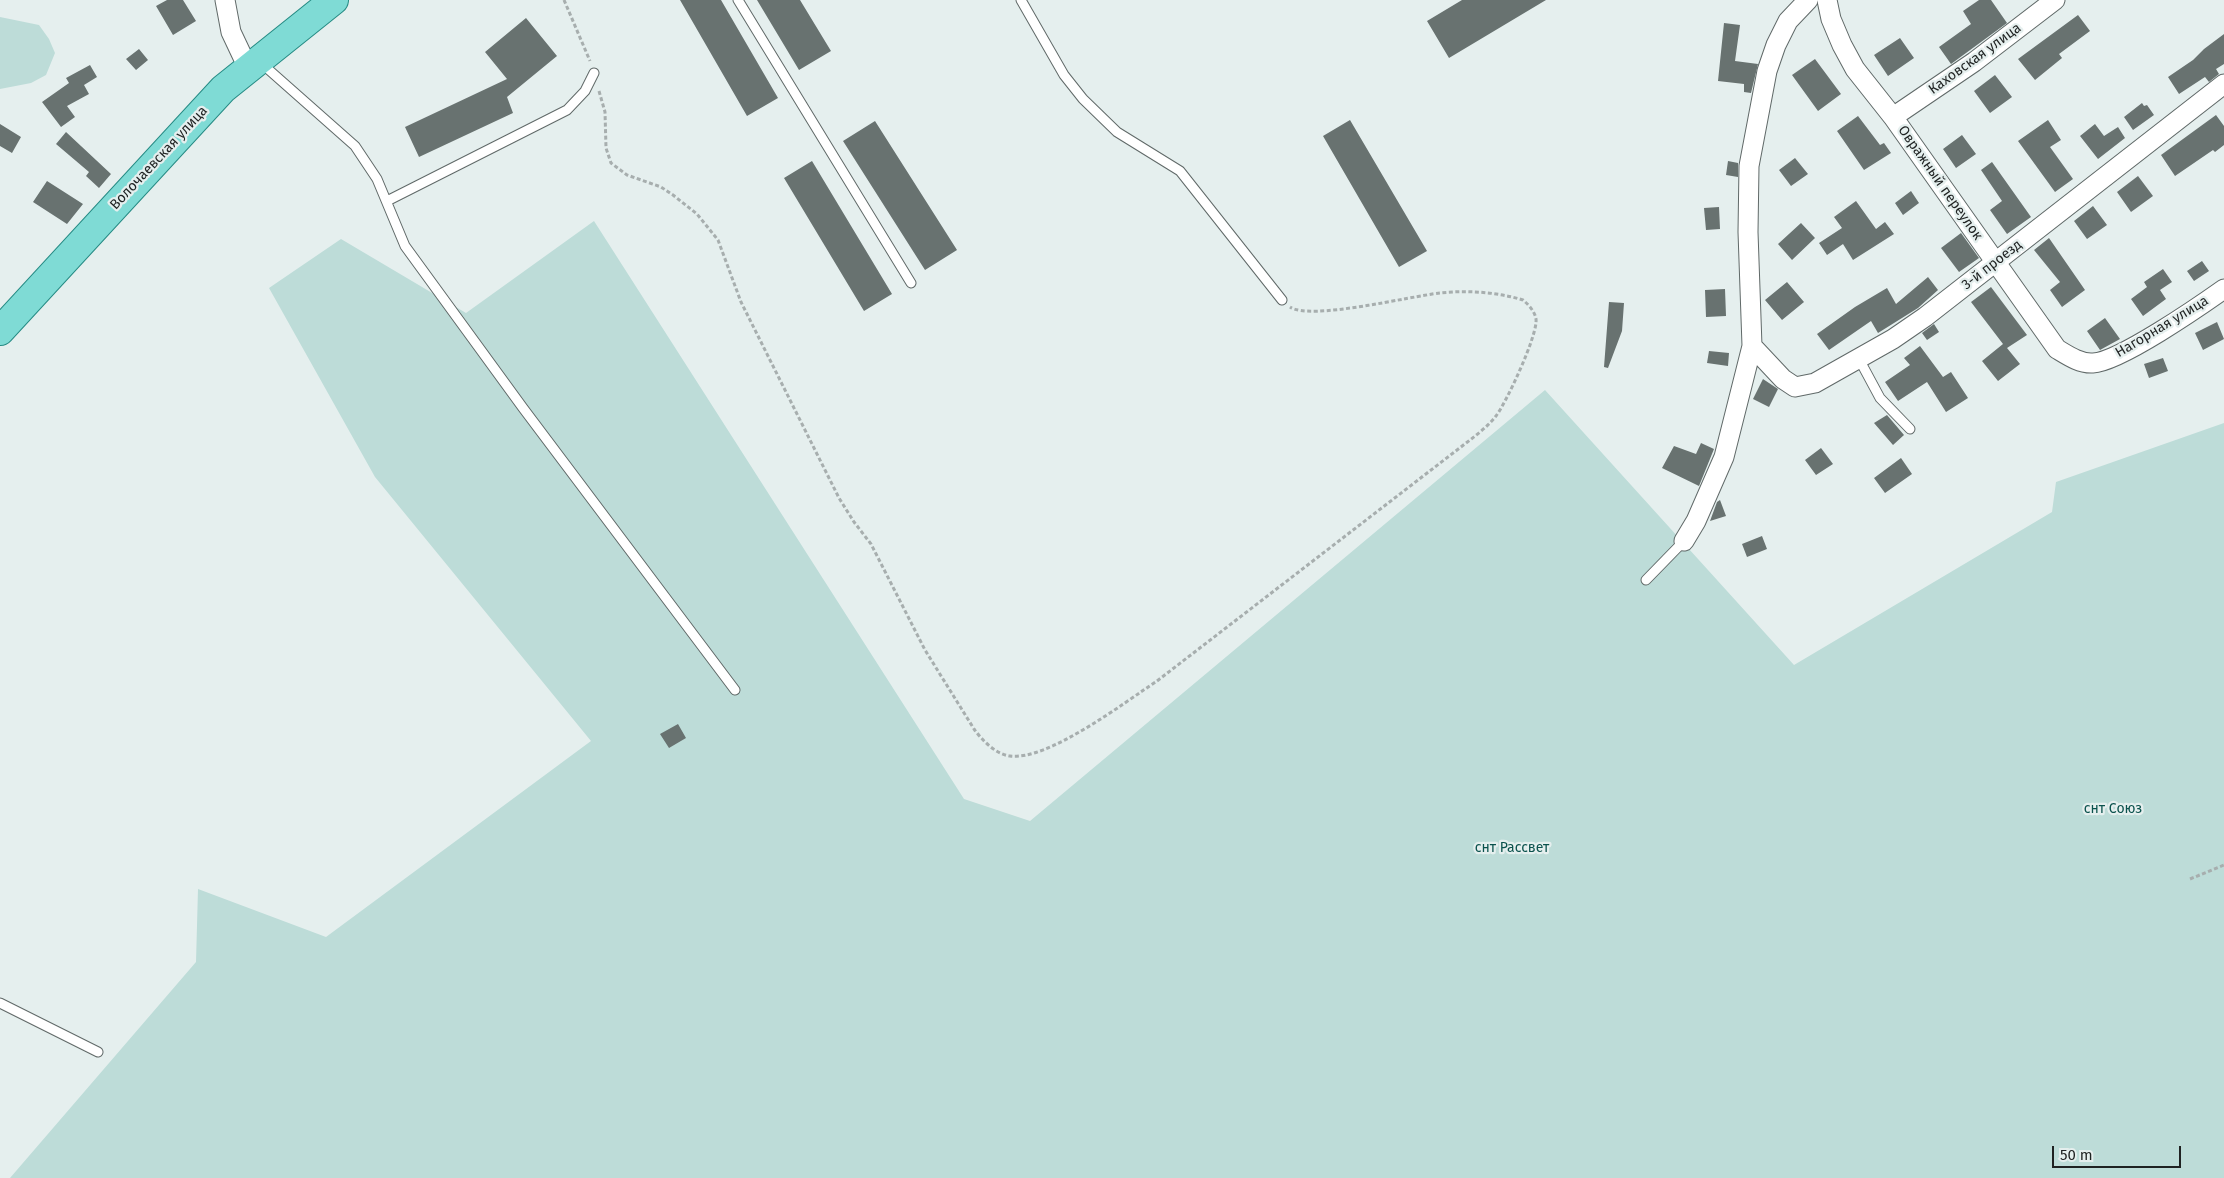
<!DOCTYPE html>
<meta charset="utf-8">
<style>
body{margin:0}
#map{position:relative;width:2224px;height:1178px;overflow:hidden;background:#e5efee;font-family:"Fira Sans",sans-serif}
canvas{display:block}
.scale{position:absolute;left:2052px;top:1146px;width:129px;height:22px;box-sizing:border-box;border:2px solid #1f2222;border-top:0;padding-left:6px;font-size:15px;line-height:18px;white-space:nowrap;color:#1f2222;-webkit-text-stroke:4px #e5efee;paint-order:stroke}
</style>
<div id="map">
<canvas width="2224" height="1178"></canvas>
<div class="scale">50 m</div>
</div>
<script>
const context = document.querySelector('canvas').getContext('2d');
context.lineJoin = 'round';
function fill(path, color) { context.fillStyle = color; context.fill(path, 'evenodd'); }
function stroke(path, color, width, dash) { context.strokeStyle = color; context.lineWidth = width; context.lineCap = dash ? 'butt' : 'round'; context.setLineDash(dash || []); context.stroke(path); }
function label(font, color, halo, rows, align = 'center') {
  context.font = font + ' "Fira Sans",sans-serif'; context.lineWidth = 4.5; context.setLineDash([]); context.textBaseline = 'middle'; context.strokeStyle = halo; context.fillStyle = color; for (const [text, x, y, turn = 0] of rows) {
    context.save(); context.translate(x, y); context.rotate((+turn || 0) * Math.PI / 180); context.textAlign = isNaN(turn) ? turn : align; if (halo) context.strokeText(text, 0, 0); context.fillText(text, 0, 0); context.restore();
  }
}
fill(new Path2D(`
 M0,17l39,8 10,14 6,14 -9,22 -15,8 -31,6z
 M594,221l370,578 66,22 515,-431 249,275 258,-153 4,-30 168,-59v755h-2214l186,-216 2,-73 128,48 265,-196 -216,-264 -106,-189 72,-49 125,74z`), '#bddcd8');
fill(new Path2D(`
 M167,0h16l13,21 -23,14 -17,-29z
 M680,0h41l57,98 -31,18z
 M757,0h43l31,51 -32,19z
 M1462,0h84l-97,58 -22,-37z
 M1979,0h12l16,23 -56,41 -12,-17 32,-23 -8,-13z
 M2078,15l12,16 -31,23 3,4 -27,22 -17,-21z
 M526,18l31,38 -50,41 6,16 -94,44 -14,-30 102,-48 -22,-27z
 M1724,23l16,2 -5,36 23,3 -7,29 -7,-1v-8l-26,-3z
 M2224,34v30l-8,5 3,5 -10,8 -4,-5 -26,17 -11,-17 25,-17 11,-11z
 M1900,38l14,20 -26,18 -14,-21z
 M139,49l9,11 -12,10 -10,-11z
 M1815,59l26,35 -23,17 -26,-36z
 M90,65l7,12 -13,8 5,9 -22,12 8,11 -14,10 -19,-25 27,-19 -3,-5z
 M1995,75l17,22 -22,16 -16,-22z
 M2142,103l2,3 3,-1 7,10 -21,15 -9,-13z
 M2216,115l8,11v19l-9,7 -2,-2 -38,26 -14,-21z
 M1858,116l22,29 4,-2 7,10 -27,17 -27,-39z
 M1350,120l77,131 -28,16 -76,-131z
 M2048,120l13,20 -11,7 23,32 -18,13 -37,-51z
 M875,121l82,129 -32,20 -82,-129z
 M0,124l21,13 -9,16 -12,-7z
 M2095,124l9,12 14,-9 7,11 -27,21 -18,-23z
 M66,132l45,42 -12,14 -13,-12 3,-4 -33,-28z
 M1962,135l14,19 -20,14 -13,-19z
 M1795,158l13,16 -17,12 -12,-16z
 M812,161l80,133 -28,17 -80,-133z
 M1728,161l10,2v14l-12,-2z
 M1992,162l39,55 -24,17 -17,-24 12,-9 -21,-31z
 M2138,176l15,20 -22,16 -14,-20z
 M47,181l36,23 -16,20 -34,-22z
 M1911,191l8,12 -16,12 -8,-12z
 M1856,201l20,28 9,-7 9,12 -41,26 -10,-16 -16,11 -8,-12 23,-15 -8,-11z
 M2093,206l14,19 -20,14 -13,-18z
 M1719,207l1,22 -14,1 -2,-22z
 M1801,223l14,15 -23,22 -14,-16z
 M1961,233l18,25 -20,14 -18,-24z
 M2049,238l36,52 -23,17 -12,-17 10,-8 -26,-32z
 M2202,261l7,10 -15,10 -7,-10z
 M2163,269l9,13 -12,8 6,9 -23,17 -12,-17 16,-12 -3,-5z
 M1928,277l10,13 -20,18 -40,25 -7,-12 -42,29 -12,-16 38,-27 32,-19 9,16z
 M1787,282l17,20 -22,18 -17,-20z
 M1991,287l36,48 -20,13 13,16 -22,17 -16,-20 21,-17 -32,-42z
 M1725,289l1,27 -20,1 -1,-27z
 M1609,302l15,1 -2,28 -14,37 -4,-1z
 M2105,318l15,21 -20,11 -13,-19z
 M2217,322l7,17 -21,11 -8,-17z
 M1934,324l5,8 -12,8 -5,-7z
 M1920,346l23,31 8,-5 17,26 -22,14 -19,-30 -29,19 -13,-19 25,-17 -6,-7z
 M1709,351l20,2 -1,13 -21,-3z
 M2163,358l5,13 -19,7 -5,-14z
 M1763,379l15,10 -9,18 -16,-8z
 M1887,415l17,20 -11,10 -19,-22z
 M1701,443l13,6 -15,37 -37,-18 12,-22 22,8z
 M1821,448l12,16 -17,11 -11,-15z
 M1901,458l11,16 -27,19 -11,-15z
 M1720,500l6,16 -16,5 7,-19z
 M1762,536l5,13 -20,8 -5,-13z
 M678,724l8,14 -17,10 -9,-14z`), '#687270');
const lane = new Path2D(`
 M738,0l173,283
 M1021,0l43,75 19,24 34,33 63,39 102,129
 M260,62l95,84 22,33 28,67 118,162 212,282
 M387,201l180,-91 18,-19 9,-18
 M1859,359l21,39 30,31
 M1646,580l38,-39
 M0,1003l98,49`);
const street = new Path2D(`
 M225,0l6,32 17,36
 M1827,0l4,19 11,26 13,24 38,48 164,232c10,6 23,15 36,14 26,-1 107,-57 131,-74
 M1893,117l81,-55 81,-62
 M1752,346l31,33 12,8 20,-4 78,-44 32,-22 299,-233
 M1684,541l12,-20 28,-64 28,-111 -4,-114 1,-66 18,-95 9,-26 12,-24 20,-21`);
const primary = new Path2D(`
 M0,331l223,-242 111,-89`);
stroke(lane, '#606968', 11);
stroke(street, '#606968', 21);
stroke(primary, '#268b84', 30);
stroke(new Path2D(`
 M564,0l26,61
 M599,91l6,21 1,36 5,15 16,12 34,12 12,8 24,19 21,26 23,62 98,196 15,24 17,22 54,106 49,79c8,11 21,25 36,27 38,5 115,-54 147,-75l313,-241c9,-7 19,-15 26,-24 10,-13 42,-81 40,-97 -1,-7 -7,-14 -13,-19 -26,-8 -55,-10 -83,-7 -29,3 -130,28 -150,14
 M2190,879l34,-14`), '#a7aeae', 3, [4, 2.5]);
stroke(lane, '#fff', 9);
stroke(street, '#fff', 19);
stroke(primary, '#7fdbd5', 28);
label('14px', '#1f2222', '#e5efee', [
 ["Каховская улица",1975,59,-36],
 ["Волочаевская улица",159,158,-47],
 ["Овражный переулок",1940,183,55],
 ["3-й проезд",1992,265,-38],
 ["Нагорная улица",2162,327,-31]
]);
label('14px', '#0b524d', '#e5efee', [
 ["снт Союз",2113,809],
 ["снт Рассвет",1512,848]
]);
</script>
